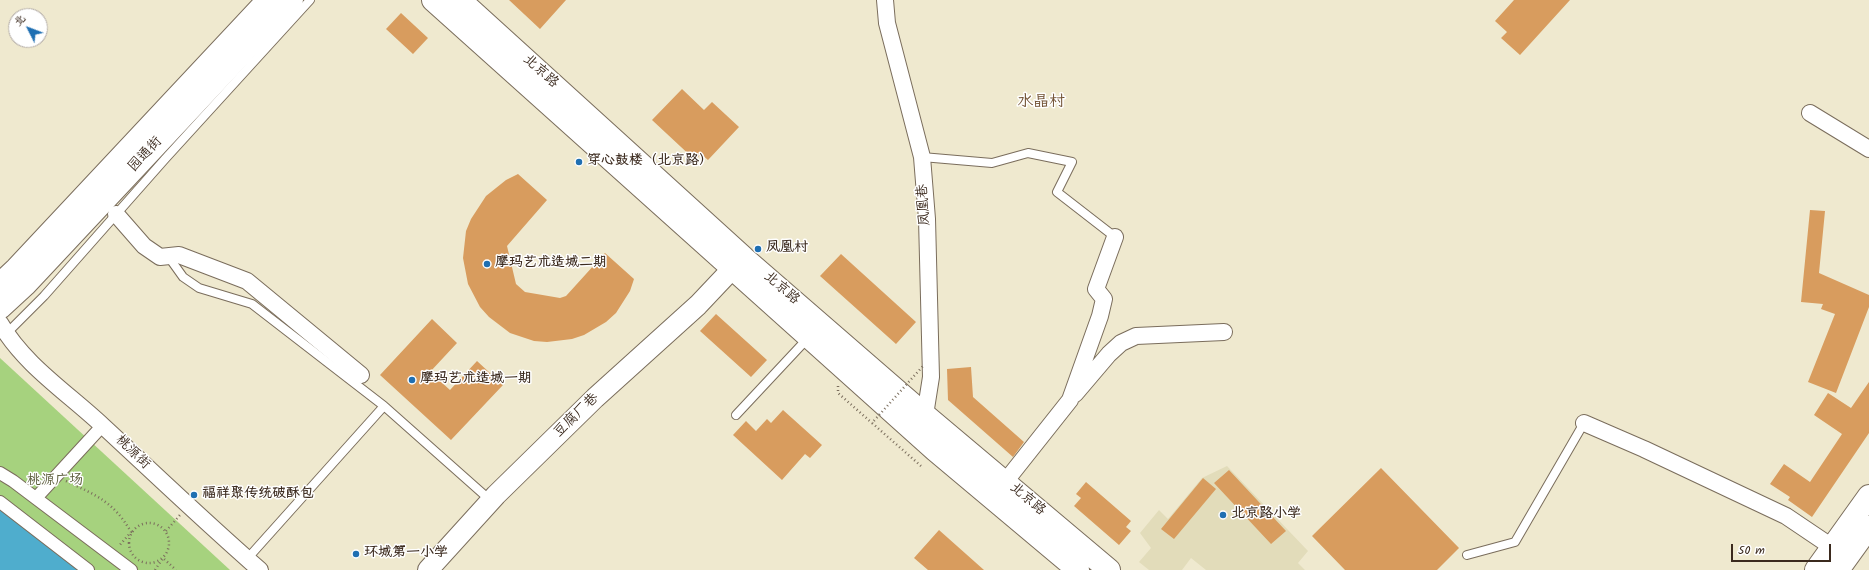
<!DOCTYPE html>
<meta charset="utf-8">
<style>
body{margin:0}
#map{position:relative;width:1869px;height:570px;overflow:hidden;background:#efe9cf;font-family:Kalam,"LXGW WenKai TC",sans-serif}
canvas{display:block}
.north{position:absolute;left:8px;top:8px;width:40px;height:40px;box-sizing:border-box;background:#fff;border:1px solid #b1aaa5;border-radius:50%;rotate:312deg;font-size:11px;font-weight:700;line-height:16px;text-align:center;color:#3b2a1e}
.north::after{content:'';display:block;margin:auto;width:14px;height:18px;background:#1f6fb2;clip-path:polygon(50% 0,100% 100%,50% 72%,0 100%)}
.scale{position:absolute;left:1731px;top:544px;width:100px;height:18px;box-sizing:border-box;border:2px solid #3b2a1e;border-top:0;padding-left:5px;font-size:12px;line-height:14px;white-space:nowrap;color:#3b2a1e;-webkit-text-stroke:3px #fff;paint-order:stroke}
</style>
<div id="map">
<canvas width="1869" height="570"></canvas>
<div class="north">北</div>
<div class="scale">50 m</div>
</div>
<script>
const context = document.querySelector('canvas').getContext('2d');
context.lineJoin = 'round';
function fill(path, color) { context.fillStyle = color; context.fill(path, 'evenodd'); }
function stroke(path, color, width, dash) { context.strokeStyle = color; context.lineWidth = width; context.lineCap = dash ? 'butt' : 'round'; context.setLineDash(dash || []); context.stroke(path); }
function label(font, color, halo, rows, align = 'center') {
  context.font = font + ' Kalam,"LXGW WenKai TC",sans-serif'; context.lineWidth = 3; context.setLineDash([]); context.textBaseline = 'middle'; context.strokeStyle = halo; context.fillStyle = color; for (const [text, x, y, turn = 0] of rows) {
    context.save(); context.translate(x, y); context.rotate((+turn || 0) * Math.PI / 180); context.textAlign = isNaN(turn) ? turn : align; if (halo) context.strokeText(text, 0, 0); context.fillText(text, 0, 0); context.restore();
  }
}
fill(new Path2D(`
 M1227,466l81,85 -10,12 7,7h-99l-15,-12 -9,12h-33l-10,-8 12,-14 -11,-15 19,-23 9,9 34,-41z`), '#e2dcba');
fill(new Path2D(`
 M0,358l230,212h-151l-79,-61z`), '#a6d27e');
fill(new Path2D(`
 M0,509l79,61h-79z`), '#4fadcd');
fill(new Path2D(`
 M509,0h57l-26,29z
 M1514,0h56l-50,55 -19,-17 6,-6 -12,-11z
 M401,13l27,25 -15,16 -27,-25z
 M682,89l22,21 8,-8 27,25 -31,33 -7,-6 -6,6 -43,-40z
 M518,174l29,26 -40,46 9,38 9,8 35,6 6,-2 39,-43 29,26 -4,12 -14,22 -10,9 -22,13 -12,4 -25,3 -13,-1 -24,-8 -21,-16 -9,-10 -12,-23 -5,-26 3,-27 5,-12 15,-23 20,-16z
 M1810,210l15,1 -6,62 50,22v12l-33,86 -28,-11 27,-68 -14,-5 2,-5 -22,-2z
 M841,254l75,68 -20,22 -76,-68z
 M716,314l51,46 -16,17 -51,-46z
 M432,319l25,24 -27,29 20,18 27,-29 26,24 -52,55 -71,-65z
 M971,367l2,30 51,45 -11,15 -65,-57 -1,-31z
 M1869,382v51l-57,84 -24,-17 2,-3 -20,-13 14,-20 26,18 32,-48 -28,-19 14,-22 23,15z
 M783,410l39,35 -12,13 -5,-4 -23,26 -49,-45 13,-14 10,10 11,-12 4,4z
 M1381,468l78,80 -22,22h-92l-33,-34z
 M1229,470l57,61 -15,13 -57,-61z
 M1203,478l13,11 -42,50 -13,-10z
 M1086,482l45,39 -5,6 5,4 -12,14 -45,-39 7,-8 -5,-4z
 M939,530l45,40h-56l-14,-12z`), '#d89c5e');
const service = new Path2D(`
 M922,157l70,6 36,-10 44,9 -15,30 58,45
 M168,256l15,21 16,11 53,16 132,102 106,94
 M6,334l38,-38 121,-137 145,-159
 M736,415l72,-77
 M1467,555l48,-13 69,-119
 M247,559l137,-153`);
const pedestrian = new Path2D(`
 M0,473l13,8 118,89
 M36,498l67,-73
 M0,502l88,68`);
const minor = new Path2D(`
 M885,0l2,23 35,134 5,62 4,158 -6,38
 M1810,113l59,36
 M116,214l28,32 16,11 19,-2 68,26 114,94
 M0,323c24,42 68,70 103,103 52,48 103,97 157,144
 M1075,394l34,-40 12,-11 15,-7 88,-4
 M1584,423l60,26 142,67 46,31
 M1005,482l65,-82 30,-84 4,-17 -8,-10 19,-52`);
const tertiary = new Path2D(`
 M428,570l68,-75 99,-97 103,-93 34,-36`);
const secondary = new Path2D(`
 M0,284l16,-15 252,-269
 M0,308l25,-23 267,-285`);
const primary = new Path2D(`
 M433,0l502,450 143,120
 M460,0l284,258 181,157 184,155
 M1816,570l53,-74
 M1838,570l31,-43`);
stroke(service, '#7a6d5c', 10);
stroke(pedestrian, '#7a6d5c', 14);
stroke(minor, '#7a6d5c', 18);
stroke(tertiary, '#7a6d5c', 22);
stroke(secondary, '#7a6d5c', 24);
stroke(primary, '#7a6d5c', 24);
stroke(new Path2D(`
 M838,386v7l34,30
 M66,481c30,14 48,21 65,51l-12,14
 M129 543a20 20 0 1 1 40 0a20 20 0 1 1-40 0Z
 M166,531l14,-16
 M155,570l8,-12 13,12`), '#7a6d5c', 2.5, [1, 3]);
stroke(service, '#fff', 8);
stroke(pedestrian, '#fff', 12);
stroke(minor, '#fff', 16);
stroke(tertiary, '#fff', 20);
stroke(secondary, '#fff', 22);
stroke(primary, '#fff', 22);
stroke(new Path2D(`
 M921,466l-49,-43 51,-57`), '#7a6d5c', 2.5, [1, 3]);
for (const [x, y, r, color] of [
 [579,162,4,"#1f6fb2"],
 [758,249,4,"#1f6fb2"],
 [487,264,4,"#1f6fb2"],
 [412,380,4,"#1f6fb2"],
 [194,495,4,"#1f6fb2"],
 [1223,515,4,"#1f6fb2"],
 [356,554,4,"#1f6fb2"]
]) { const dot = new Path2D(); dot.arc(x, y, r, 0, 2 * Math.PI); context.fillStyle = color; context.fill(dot); stroke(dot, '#fff', 1.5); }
label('14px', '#3b2a1e', '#fff', [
 ["北京路",540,72,42],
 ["园通街",146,155,-47],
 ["凤凰巷",925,205,-94],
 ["北京路",781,289,41],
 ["豆腐厂巷",577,416,-44],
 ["桃源街",132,453,44],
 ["北京路",1027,500,40]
]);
label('bold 14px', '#3b2a1e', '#fff', [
 ["穿心鼓楼（北京路）",587,162],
 ["凤凰村",766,249],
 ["摩玛艺术造城二期",495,264],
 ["摩玛艺术造城一期",420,380],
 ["福祥聚传统破酥包",202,495],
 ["北京路小学",1231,515],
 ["环城第一小学",364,554]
], 'left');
label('14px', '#5b5c3b', '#fff', [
 ["桃源广场",55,482]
]);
label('16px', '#725234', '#fff', [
 ["水晶村",1041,103]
]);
</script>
